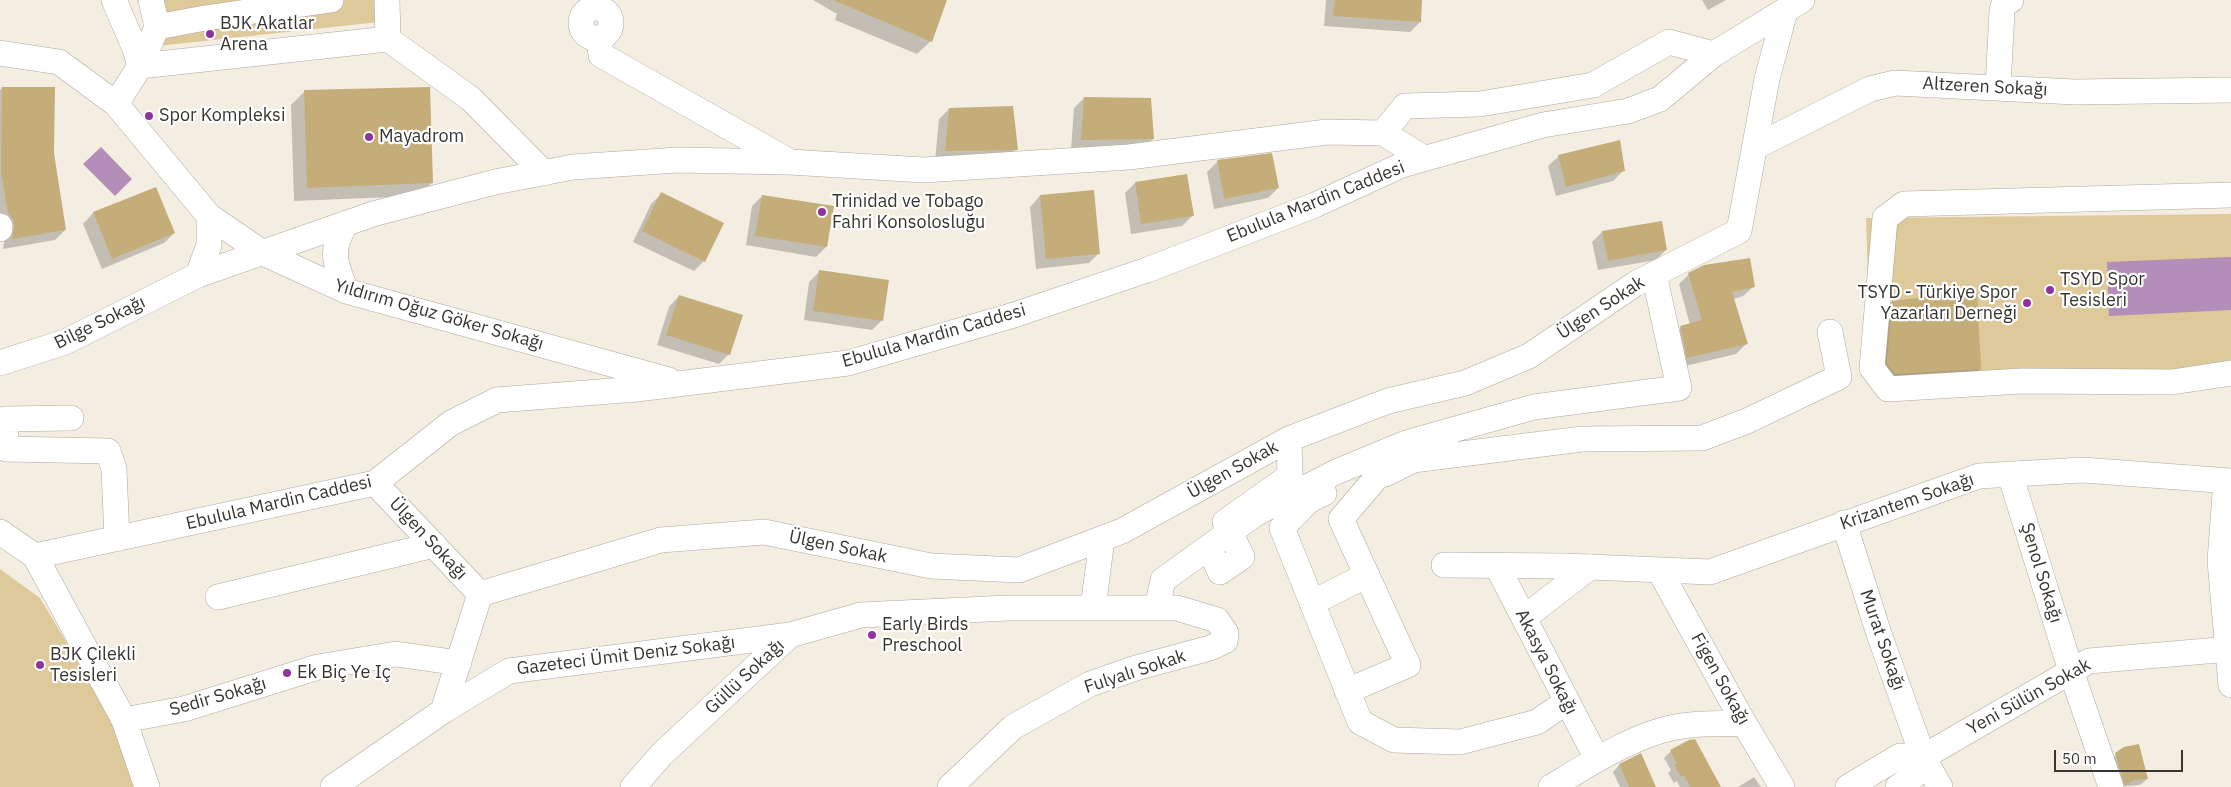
<!DOCTYPE html>
<meta charset="utf-8">
<style>
body{margin:0}
#map{position:relative;width:2231px;height:787px;overflow:hidden;background:#f4eee2;font-family:"IBM Plex Sans",sans-serif}
canvas{display:block}
.scale{position:absolute;left:2054px;top:750px;width:129px;height:22px;box-sizing:border-box;border:2px solid #383631;border-top:0;padding-left:6px;font-size:15px;line-height:18px;white-space:nowrap;color:#383631;-webkit-text-stroke:4px #fff;paint-order:stroke}
</style>
<div id="map">
<canvas width="2231" height="787"></canvas>
<div class="scale">50 m</div>
</div>
<script>
const context = document.querySelector('canvas').getContext('2d');
context.lineJoin = 'round';
function fill(path, color) { context.fillStyle = color; context.fill(path, 'evenodd'); }
function stroke(path, color, width, dash) { context.strokeStyle = color; context.lineWidth = width; context.lineCap = dash ? 'butt' : 'round'; context.setLineDash(dash || []); context.stroke(path); }
function label(font, color, halo, rows, align = 'center') {
  context.font = font + ' "IBM Plex Sans",sans-serif'; context.lineWidth = 4.5; context.setLineDash([]); context.textBaseline = 'middle'; context.strokeStyle = halo; context.fillStyle = color; for (const [text, x, y, turn = 0] of rows) {
    context.save(); context.translate(x, y); context.rotate((+turn || 0) * Math.PI / 180); context.textAlign = isNaN(turn) ? turn : align; if (halo) context.strokeText(text, 0, 0); context.fillText(text, 0, 0); context.restore();
  }
}
fill(new Path2D(`
 M137,0h241l1,22 -221,24z
 M2231,214v149l-79,10 -281,11 -5,-166z
 M0,569l40,29 80,134 14,55h-134z`), '#ddc99a');
fill(new Path2D(`
 M101,147l31,32 -17,17 -32,-32z
 M2231,257v53l-122,6 -2,-54z`), '#b38eb9');
fill(new Path2D(`
 M813,0h133l-15,41 -14,13 -82,-34 2,-6z
 M1326,0h94v22l-10,10 -86,-6z
 M1702,0h24l-18,10z
 M2,88l51,65 12,77 -10,10 -52,9 2,-13 -5,-9v-137z
 M305,91l127,92 -14,13 -124,5 -3,-96z
 M1084,98l69,41 -10,10 -72,1 3,-42z
 M949,109l67,40 -10,10 -71,2 4,-42z
 M1271,155l7,33 -10,10 -54,11 -7,-37 10,-10z
 M1559,156l64,15 -10,10 -57,15 -8,-30z
 M1135,183l57,33 -10,10 -51,8 -6,-41z
 M156,188l18,45 -10,10 -62,26 -19,-45 10,-11z
 M661,194l43,67 -10,10 -61,-29 18,-38z
 M762,196l64,51 -10,10 -70,-12 6,-39z
 M1040,196l59,57 -10,10 -53,6 -6,-62z
 M1602,232l64,18 -10,10 -58,10 -6,-28z
 M819,272l63,48 -10,10 -68,-10 5,-38z
 M1689,274l65,12 -11,10 -10,3 13,45 -10,10 -59,14 -6,-30 10,-10 9,-3 -11,-41z
 M679,296l50,58 -10,10 -62,-19 12,-38z
 M1893,303l87,66 -13,13 -86,5 -2,-71z
 M2125,748l22,31 -7,6 -23,2 -8,-26z
 M1671,751l21,36h-12l-3,-6 -3,2 -6,-10 3,-3 -7,-12z
 M1640,755l15,32h-35l-7,-15 6,-7z
 M1754,777l7,10h-23z`), '#0003');
fill(new Path2D(`
 M833,0h114l-15,42z
 M1335,0h87l-1,22 -88,-6z
 M2,87h53l-1,66 12,77 -54,9 2,-13 -1,-7 -5,-5 -7,-43z
 M430,87l3,96 -126,5 -3,-98z
 M1084,97l67,1 3,41 -73,1z
 M1013,106l5,44 -73,1 4,-43z
 M1620,140l5,31 -59,16 -8,-32z
 M1272,153l7,35 -55,11 -7,-39z
 M1187,174l7,42 -53,8 -6,-42z
 M156,187l19,46 -63,26 -19,-47z
 M1094,190l6,64 -54,5 -6,-64z
 M661,192l63,31 -19,39 -63,-31z
 M762,195l72,11 -7,41 -72,-11z
 M1662,221l5,29 -59,11 -6,-30z
 M1750,258l5,29 -23,5 16,52 -61,14 -7,-32 22,-6 -14,-47 16,-8z
 M819,270l70,10 -6,41 -70,-10z
 M1977,291l4,78 -86,5 -8,-10 5,-63z
 M679,295l64,20 -13,40 -64,-20z
 M1695,739l26,48h-31l-6,-12 -3,2 -7,-12 3,-1 -7,-14 19,-10z
 M2139,744l9,35 -14,1 -9,6 -10,-33 9,-6z
 M1641,753l15,34h-27l-10,-23z`), '#c4ad78');
const minor = new Path2D(`
 M114,0l21,49 5,17
 M151,0l6,27
 M581 23a15 15 0 1 1 30 0a15 15 0 1 1-30 0Z
 M599,38l2,17 186,105
 M388,39l83,60 73,74
 M0,53l59,9 57,42 93,112 54,37 83,38 323,89
 M140,66l248,-27 -1,-39
 M1998,88l4,-77 3,-11h6
 M116,104l24,-38 17,-39 48,-9 126,-18
 M1383,133l22,-27 75,-2 113,-19 76,-43 45,12
 M1755,147l115,-58 25,-6 180,9 156,-2
 M2231,195l-327,9 -19,14 -13,150 16,21 134,-8 150,1 59,-9
 M346,223c-17,29 -11,39 0,68
 M0,226v3
 M198,275l11,-30v-29
 M0,363l65,-21 133,-67 175,-61 122,-32 78,-15 105,-7 111,2 135,8 205,-13 198,-25 56,1 41,25
 M71,418l-66,1 1,30 102,2 6,18 3,70
 M1422,448l-16,-5 128,-36 145,-19 -25,-114
 M1385,474l28,-14 169,-21 120,-1 45,-17 92,-44 -9,-45
 M2010,474l61,197 40,116
 M2226,481l-6,80 11,124
 M375,483l105,111
 M1324,493l-16,8 -26,27 78,194 34,18 66,2 77,-20 29,-20
 M1844,523l34,108 45,126 17,30
 M0,532l35,24 89,164 23,67
 M1209,547l11,25 22,-15 -17,-35 65,-46 -1,-37
 M35,556l340,-73 76,-60 46,-23 140,-11 211,-26 166,-48 133,-45 168,-65 87,-40 141,-40 85,-14 32,-12 54,-45 88,-54
 M1444,565l121,1 145,6 269,-96 104,-6 148,11
 M1497,566l100,193
 M1659,570l85,153 38,64
 M480,594l181,-54 103,-8 167,34 88,4 103,-39 167,-92 99,-38 77,-18 64,-27 106,-72 104,-53 28,-152 18,-68
 M218,597l216,-52
 M1312,603l55,-28
 M1093,608l9,-69
 M1157,608l6,-28 92,-66 81,-42 70,-29 -65,76 67,146 -61,26
 M1524,618l66,-51
 M443,711l37,-117
 M124,720l60,-11 134,-42 78,-13 63,9
 M1923,757l166,-96 142,-12
 M333,787l110,-76 66,-40 281,-36
 M633,787l29,-33 128,-119 71,-20 147,-7h169l40,12 9,13 -1,8 -15,7 -74,20 -46,16 -77,43 -63,60
 M1551,787c38,-23 87,-55 131,-61 20,-3 41,-2 62,-3
 M1848,787l52,-31 23,1
 M1898,787l16,-11 9,-19`);
stroke(minor, '#aea99d', 26);
stroke(minor, '#fff', 25);
for (const [x, y, r, color] of [
 [210,34,5,"#8f349f"],
 [149,116,5,"#8f349f"],
 [369,137,5,"#8f349f"],
 [822,212,5,"#8f349f"],
 [2050,290,5,"#8f349f"],
 [2027,303,5,"#8f349f"],
 [872,635,5,"#8f349f"],
 [40,665,5,"#8f349f"],
 [287,673,5,"#8f349f"]
]) { const dot = new Path2D(); dot.arc(x, y, r, 0, 2 * Math.PI); context.fillStyle = color; context.fill(dot); stroke(dot, '#fff', 2); }
label('18px', '#383631', '#fff', [
 ["BJK Akatlar",220,24],
 ["Arena",220,45],
 ["Spor Kompleksi",159,116],
 ["Mayadrom",379,137],
 ["Trinidad ve Tobago",832,202],
 ["Fahri Konsolosluğu",832,223],
 ["TSYD Spor",2060,280],
 ["Tesisleri",2060,301],
 ["TSYD - Türkiye Spor",2017,293,"right"],
 ["Yazarları Derneği",2017,314,"right"],
 ["Early Birds",882,625],
 ["Preschool",882,646],
 ["BJK Çilekli",50,655],
 ["Tesisleri",50,676],
 ["Ek Biç Ye Iç",297,673]
], 'left');
label('18px', '#383631', '#fff', [
 ["Altzeren Sokağı",1985,87,3],
 ["Ebulula Mardin Caddesi",1316,202,-22],
 ["Ülgen Sokak",1601,308,-33],
 ["Yıldırım Oğuz Göker Sokağı",439,315,16],
 ["Bilge Sokağı",100,323,-26],
 ["Ebulula Mardin Caddesi",934,336,-16],
 ["Ülgen Sokak",1233,470,-29],
 ["Krizantem Sokağı",1907,502,-19],
 ["Ebulula Mardin Caddesi",279,503,-13],
 ["Ülgen Sokağı",428,539,47],
 ["Ülgen Sokak",838,547,12],
 ["Şenol Sokağı",2041,573,73],
 ["Murat Sokağı",1882,640,71],
 ["Gazeteci Ümit Deniz Sokağı",626,656,-7],
 ["Akasya Sokağı",1546,662,63],
 ["Fulyalı Sokak",1135,672,-18],
 ["Güllü Sokağı",745,677,-43],
 ["Figen Sokağı",1720,679,61],
 ["Sedir Sokağı",218,697,-16],
 ["Yeni Sülün Sokak",2029,697,-29]
]);
</script>
